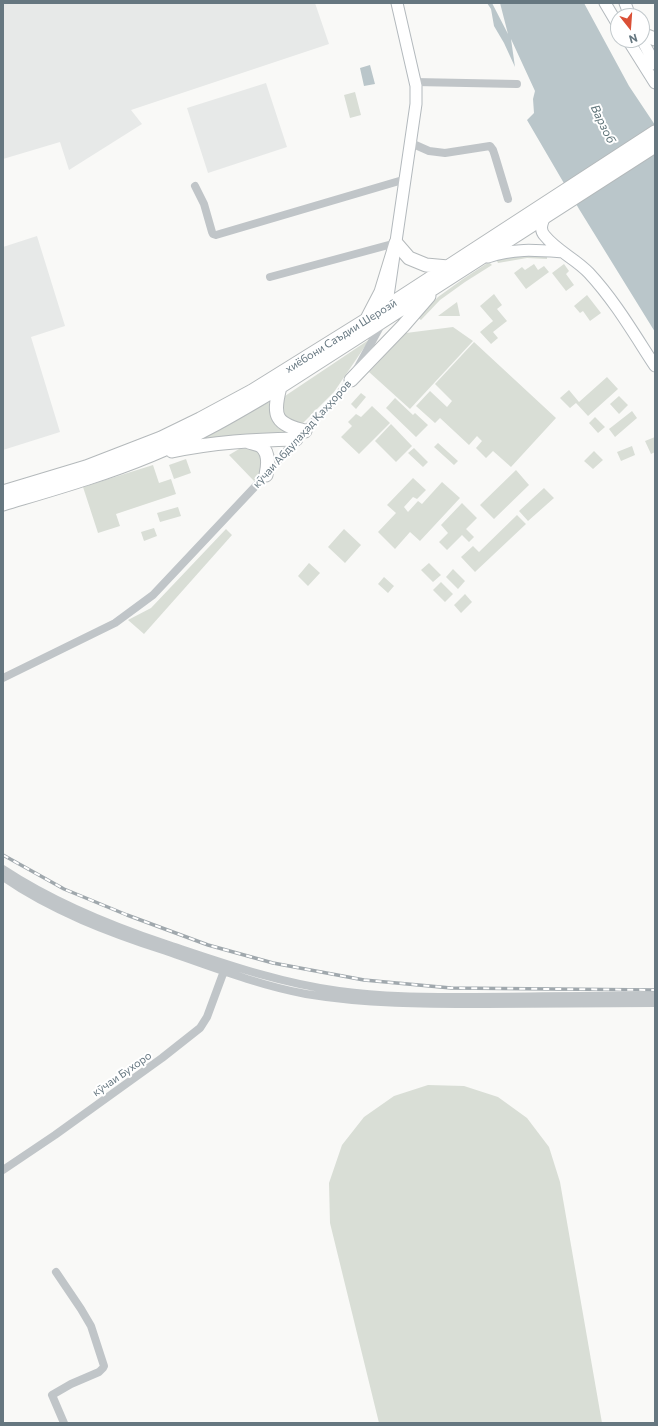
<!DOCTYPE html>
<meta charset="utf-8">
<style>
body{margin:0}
#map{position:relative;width:658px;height:1426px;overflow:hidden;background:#f9f9f7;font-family:Commissioner,sans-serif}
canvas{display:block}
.frame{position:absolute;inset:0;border:4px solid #667780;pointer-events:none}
.north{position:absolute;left:610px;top:8px;width:40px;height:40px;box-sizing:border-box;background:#fff;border:1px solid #c2c9cc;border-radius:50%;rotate:163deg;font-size:11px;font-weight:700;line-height:16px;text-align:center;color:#667780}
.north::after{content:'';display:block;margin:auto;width:14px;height:18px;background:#da5036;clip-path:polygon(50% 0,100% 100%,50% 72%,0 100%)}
</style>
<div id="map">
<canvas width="658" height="1426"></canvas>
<div class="frame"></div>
<div class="north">N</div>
</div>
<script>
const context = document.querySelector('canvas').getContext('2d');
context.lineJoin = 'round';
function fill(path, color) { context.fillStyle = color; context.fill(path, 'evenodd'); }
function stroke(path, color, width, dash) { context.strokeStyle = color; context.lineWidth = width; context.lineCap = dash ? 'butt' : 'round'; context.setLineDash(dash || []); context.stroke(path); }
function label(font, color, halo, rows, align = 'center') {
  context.font = font + ' Commissioner,sans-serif'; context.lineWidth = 4; context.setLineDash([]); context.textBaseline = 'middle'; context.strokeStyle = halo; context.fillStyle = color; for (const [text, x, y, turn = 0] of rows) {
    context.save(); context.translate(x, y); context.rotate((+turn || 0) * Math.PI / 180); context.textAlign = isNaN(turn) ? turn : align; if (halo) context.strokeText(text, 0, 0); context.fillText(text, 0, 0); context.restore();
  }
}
fill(new Path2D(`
 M3,3h312l14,41 -198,66 11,14 -73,46 -9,-28 -57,17z
 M266,83l21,64 -79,26 -21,-65z
 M37,236l28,90 -34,11 29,95 -57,18v-203z`), '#e7e9e8');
fill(new Path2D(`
 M355,92l6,23 -11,3 -6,-23z
 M512,256h35v3l-20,-1 -29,5 -2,-4z
 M489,262l3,3 -27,17 -25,18 -19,20 -3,-2 20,-21 25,-18z
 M534,264l4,6 6,-4 5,6 -23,17 -12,-16 8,-6 3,3z
 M564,264l5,7 -3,3 8,11 -8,6 -14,-18z
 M494,294l8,11 -5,4 10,12 -14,11 5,6 -7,6 -11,-12 13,-11 -13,-15z
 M587,295l14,18 -11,8 -7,-10 -3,2 -6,-7z
 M457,302l3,14h-22z
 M453,327l20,14 -63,68 -41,-37 37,-39z
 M370,339l-36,53 -32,32 -5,2 -16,-12 1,-16z
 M474,342l82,76 -45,49 -18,-16 -7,7 -10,-10 6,-7 -5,-5 -8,9 -29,-27 -5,5 -19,-17 14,-15 17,16 5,-6 -17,-17z
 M607,377l11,12 -30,27 -12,-13 -6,5 -10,-10 9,-8 10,12z
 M361,393l5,4 -10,12 -5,-5z
 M619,396l9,9 -9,9 -9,-10z
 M395,398l18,17 2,-2 13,12 -12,12 -30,-29z
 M269,402c1,18 4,25 21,31l-98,9z
 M372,406l18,17 -31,31 -18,-17 11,-11 -4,-4 8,-8 5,3z
 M632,411l5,7 -22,19 -6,-8z
 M595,417l10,10 -7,6 -9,-10z
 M391,424l21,22 -16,16 -21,-21z
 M655,437v15l-4,2 -6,-13z
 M438,443l20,18 -4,4 -20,-18z
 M632,446l3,9 -14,6 -4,-9z
 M252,448l10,6 -2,21 -6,6 -25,-26 10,-6z
 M414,448l14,14 -5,5 -15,-14z
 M594,451l9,9 -10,9 -9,-8z
 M186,459l5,14 -17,6 -5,-14z
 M153,465l6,18 12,-4 5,15 -60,20 4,12 -22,7 -15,-46z
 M516,470l13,15 -35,34 -14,-14z
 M413,478l13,12 -9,9 -4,-2 -9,10 4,5 10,-11 4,3 20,-22 18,16 -40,43 -10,-9 -15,17 -17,-17 18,-19 -9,-8z
 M544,488l10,10 -26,23 -9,-10z
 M462,503l15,15 -11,11 8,8 -5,5 -7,-7 -15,15 -8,-8 9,-9 -7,-8z
 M178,507l3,9 -21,6 -3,-9z
 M517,515l9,9 -51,48 -14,-15 12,-11 6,6z
 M154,528l3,8 -13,5 -3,-9z
 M226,529l6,6 -88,99 -16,-14 23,-12z
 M344,529l17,16 -16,18 -17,-16z
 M309,563l11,10 -12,13 -10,-10z
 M429,563l12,12 -8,7 -12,-12z
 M453,569l12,12 -7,8 -12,-12z
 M384,577l10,9 -6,7 -10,-9z
 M441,582l12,12 -8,8 -12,-12z
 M465,594l7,8 -11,11 -7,-8z
 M428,1085l36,1 34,11 29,21 22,29 11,35 42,241h-223l-49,-200 -1,-40 13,-38 22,-28 30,-21z`), '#d9ded6');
fill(new Path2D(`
 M487,3h5l16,31 -8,-31h84l45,83 26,39v207l-76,-123 -52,-89 7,-7 -1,-14 2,-8 -24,-52 4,28 -11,-24 -10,-17 -3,-17z
 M370,65l5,19 -11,2 -4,-18z`), '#bac6ca');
const secondary = new Path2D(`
 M605,3l13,22
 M625,3l5,13
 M628,40l27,43
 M642,40l13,24
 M545,216c-3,7 -6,14 0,20 12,15 31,23 44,37 26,28 45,61 66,93
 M488,257c25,-9 48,-7 74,-5
 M386,310l30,-206v-18l-19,-83`);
const trunk = new Path2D(`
 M642,34l13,5
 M396,243l13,15 17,7 22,2
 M368,317l13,-25 15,-49
 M351,380l52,-54 26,-30
 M280,387c-8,30 -4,37 25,44
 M249,442c3,1 9,2 12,4 9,7 7,20 5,29
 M172,451c41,-9 83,-11 124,-12
 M3,492l83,-25 75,-29 39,-19 52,-28 114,-71 289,-188
 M3,504c50,-15 100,-29 148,-49 45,-18 87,-43 129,-68l375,-241`);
stroke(secondary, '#b3b9bd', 13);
stroke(trunk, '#b4b9bb', 15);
stroke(new Path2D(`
 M415,82l102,2
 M411,143l18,8 16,2 45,-7 3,4 2,6 13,43
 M195,186l9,18 8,28 1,2 3,1 190,-56
 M270,277l126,-34
 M3,678l112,-55 38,-28 113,-120 30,-36 30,-30 25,-29 31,-57
 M3,869c50,33 106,56 163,75 57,19 113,39 173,47 43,6 86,6 129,6 62,0 125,-2 187,-1
 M3,877c49,34 107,56 163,74 46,16 92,34 140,43 60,10 119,10 179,10 57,0 113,-1 170,-1
 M3,1170l52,-35 107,-77 38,-30 7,-11 17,-46
 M56,1272l25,37 10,17 13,40 -1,2 -4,4 -28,12 -19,11 12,28`), '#c0c5c8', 8);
stroke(secondary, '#fff', 11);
stroke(trunk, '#fff', 13);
const rail = new Path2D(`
 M3,855l61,34 63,26 81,30 65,18 91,17 87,8 204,2`);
stroke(rail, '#a0a8ad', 3.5);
stroke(rail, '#fff', 2, [6]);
label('11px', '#667780', '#fff', [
 ["хиёбони Саъдии Шерозӣ",341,336,-32],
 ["кӯчаи Абдулаҳад Қаҳҳоров",302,434,-48],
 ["кӯчаи Бухоро",122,1074,-35]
]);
label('italic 12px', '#60757a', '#fff', [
 ["Варзоб",603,124,64]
]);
</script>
